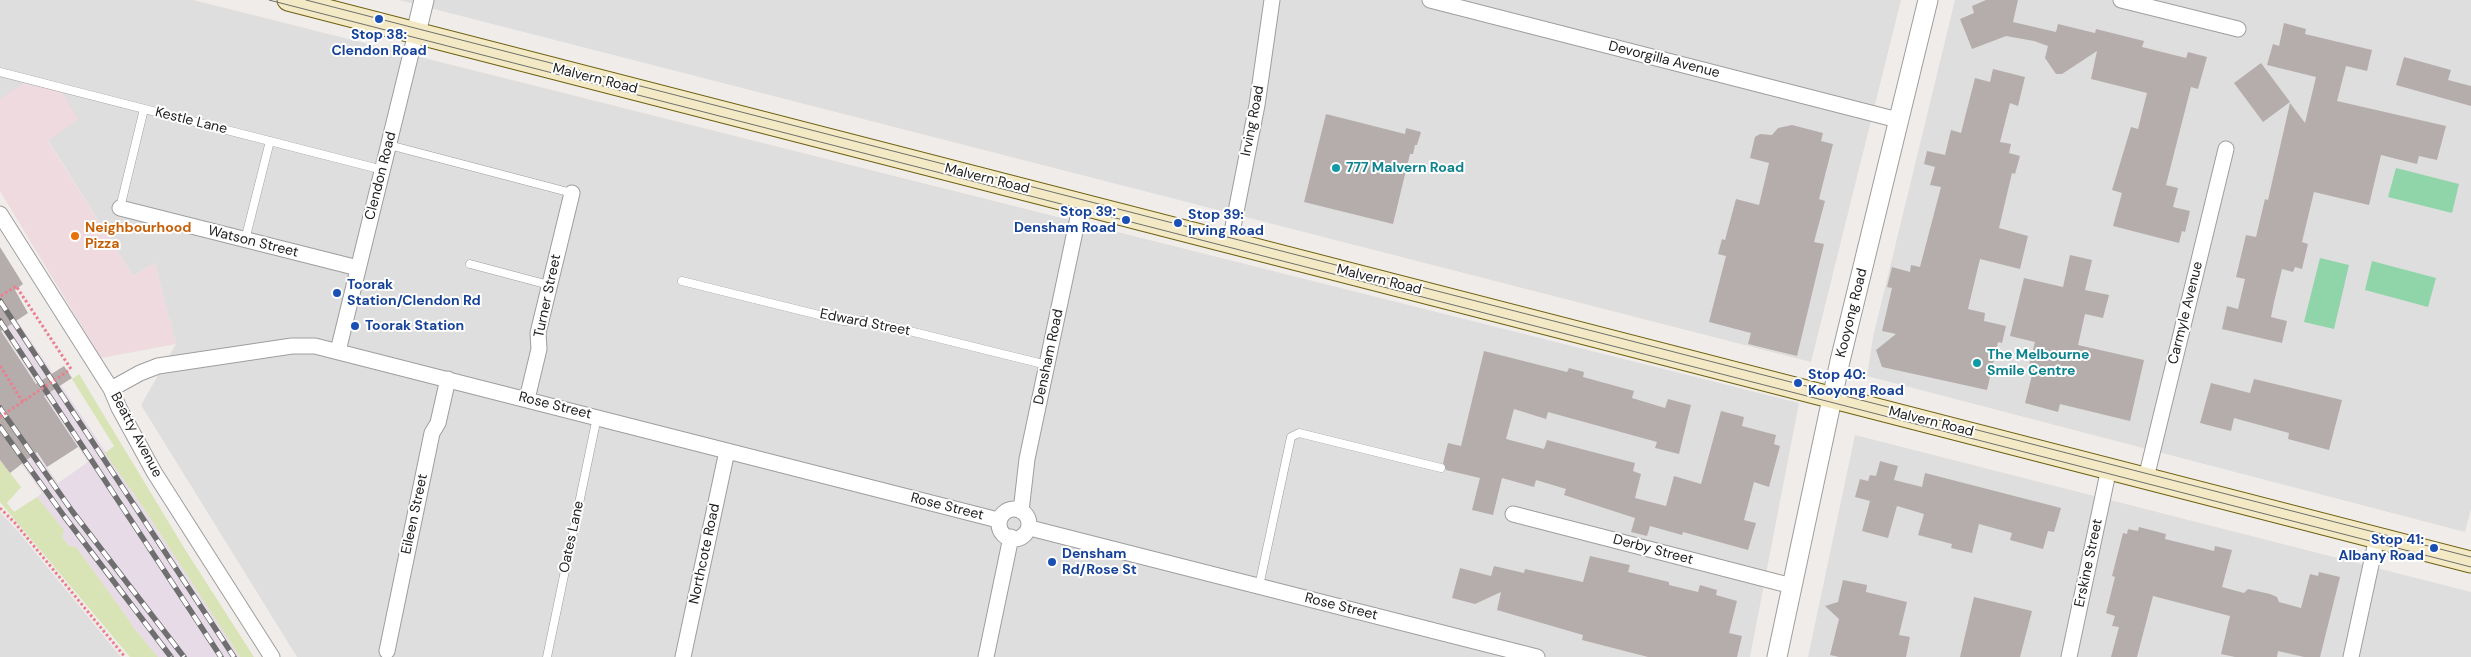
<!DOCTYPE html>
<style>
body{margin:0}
canvas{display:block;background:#f0ece9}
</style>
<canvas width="2471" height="657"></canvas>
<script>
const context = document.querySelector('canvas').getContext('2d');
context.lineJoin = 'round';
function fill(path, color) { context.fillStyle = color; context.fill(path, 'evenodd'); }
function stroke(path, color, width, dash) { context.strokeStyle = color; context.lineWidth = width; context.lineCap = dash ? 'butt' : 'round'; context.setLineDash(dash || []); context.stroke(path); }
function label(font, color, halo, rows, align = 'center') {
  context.font = font + ' "DM Sans",sans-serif'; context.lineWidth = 4; context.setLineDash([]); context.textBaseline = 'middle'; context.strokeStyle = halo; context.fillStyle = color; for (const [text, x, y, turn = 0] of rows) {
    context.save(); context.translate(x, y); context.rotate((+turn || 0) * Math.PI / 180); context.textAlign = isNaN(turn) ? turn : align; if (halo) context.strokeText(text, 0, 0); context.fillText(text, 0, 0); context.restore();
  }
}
fill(new Path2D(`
 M0,0h193l1606,403 -49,254h-1453l-156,-252 35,-61 -21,-81 -22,13 -85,-136 -48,-41z
 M399,0h1502l-90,362z
 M1955,0h516v509l-6,23 -598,-156 6,-39z
 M1855,435l616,157v65h-663z
 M0,512l16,17 105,128h-121z`), '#dfdede');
fill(new Path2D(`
 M24,83l39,10 15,26 -30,22 85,135 22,-13 21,81 -75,14 -101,-167v-92z`), '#eedadf');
fill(new Path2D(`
 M0,295l143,212 97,150h-82l-25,-30 -6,-10 -51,-70 -7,-1 -7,-9 1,-7 -26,-33 5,-4 -42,-60v-32l58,82 30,-21 -88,-134z`), '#e7dbe8');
fill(new Path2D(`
 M79,374l107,177 68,106h-14l-97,-150 -38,-54 9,-7 -42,-67z
 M0,460l21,27 -14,16 7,9 23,-15 27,33 -2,7 7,9 7,1 51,70 6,10 25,30h-28l-130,-155z`), '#d8e4b5');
fill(new Path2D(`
 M2396,168l63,16 -7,29 -64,-16z
 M2320,258l29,7 -15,64 -30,-7z
 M2372,261l64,17 -8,29 -63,-17z`), '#90d5a9');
fill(new Path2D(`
 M1986,0h32l-5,22 43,10 2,-8 37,9 1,-4 48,12 -2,6 44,11 2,-6 19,5 -9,32 -7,-2 -25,98 12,3 -5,19 17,4 -5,21 -3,-1 -3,12 -66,-17 9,-33 -10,-3 19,-63 7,2 9,-36 -56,-14 6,-28 -35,23h-6l-11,-16 3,-12 -14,-5 -28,-5 -34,13 -12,-30 14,-6 -2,-7z
 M2284,23l22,6 -1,5 67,16 -5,21 -21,-5 -9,35 109,25 -9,34 -18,-4 -2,8 -36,-9 -12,50 -55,-13 -12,50 6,2 -6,25 -7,-2 -2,5 -11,-3 -8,33 -3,15 16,4 -5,22 -60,-14 5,-23 11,3 7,-30 -9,-2 10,-42 10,2 9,-38 3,1 22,-97 15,20 11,-46 -49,-12 6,-21 6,2z
 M2404,57l47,13 -3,10 23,6v20l-75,-21z
 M2261,63l29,39 -27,20 -29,-39z
 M1993,69l32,8 -7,29 -8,-3 -10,39 11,2 -2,9 11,3 -5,18 -3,-1 -13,55 29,8 -8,33 -40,-10 -12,50 17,4 -1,8 22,5 -4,17 -4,-1 -11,48 -105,-23 -6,-17 20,-16 -14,-3 10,-43 -5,-1 5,-20 18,5 1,-7 9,2 21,-80 -11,-2 5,-18 -11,-3 3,-13 18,4 6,-25 10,3 14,-55 15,4z
 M1326,114l79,20 1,-6 15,4 -4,13h-2l-2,9h-3l-17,70 -89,-22z
 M1792,125l31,8 -2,8 12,3 -14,55 6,2 -11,41 10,2 -27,112 -49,-12 3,-11 -42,-11 17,-66 -8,-2 4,-15 3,1 11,-41 23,6 10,-42 -19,-5 5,-21 5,-3 12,1 6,-7z
 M0,247l23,37 -8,6 13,23 -27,18 35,53 28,-18 8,12 -28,18 34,51 -31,20 -10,-15 -27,21 -10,-13z
 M2070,255l22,5 -7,30 24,5 -6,23 -18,-4 -7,31 66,15 -14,61 -70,-17 -2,8 -33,-9 7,-28 -5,-2 8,-31 -25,-6 14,-58 39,9z
 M1484,351l83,21 2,-4 15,4 -1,5 51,14 -2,7 33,10 3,-9 23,6 -12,49 -24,-6 2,-6 -109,-30 -2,7 -32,-10 -8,30 38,10 3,-9 88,23 -2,8 8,3 -6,24 31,8 8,-30 27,8 20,-73 23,6 -2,9 34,9 -2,9 6,2 -11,41 -15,-5 -10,38 12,3 -8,27 -65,-18 -1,3 -32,-9 -3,10 -16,-4 4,-14 -71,-23 2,-6 -30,-9 -2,7 -32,-9 -9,37 -21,-5 8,-32 -34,-8 -3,-7 5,-20 13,3z
 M2254,379l88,21 -13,50 -41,-11 1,-6 -55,-15 -3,13 -31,-8 11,-40 39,10z
 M1880,461l18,5 -4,14 28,7 3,-14 136,35 -7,24 -6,-1 -5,18 -33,-9 2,-7 -33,-9 -7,29 -21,-5 1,-4 -34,-9 6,-21 -27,-8 -9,32 -26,-7 8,-30 -15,-4 5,-18 8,2 2,-6 6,1z
 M2139,527l27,7 -1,5 49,12 1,-5 17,4 -10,37 22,6 4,-4 22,5 7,3 2,5 22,6 9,-34 8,2 1,-4 21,5 -20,80h-16l-26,-6 -1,6h-42l-14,-3 9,-38 -77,-20 -16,61h-26l8,-30 -7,-1 3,-10 -9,-3 9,-36 -3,-1 11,-43 4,1 1,-5 10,2z
 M1590,556l40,9 -2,7 41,10v3l29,7 2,-7 17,5 -1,5 21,6 -8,32 13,3 -5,21h-89l-66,-17 1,-5 -86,-25 4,-18 -26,12 -23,-6 8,-30 31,8 3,-10 30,7 1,-4 58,13z
 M1843,580l24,5 -1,7 41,10 -8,33 11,2 -4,20h-67l-9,-2 9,-36 -14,-13 13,-4z
 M1974,597l58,14 -12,46h-60z`), '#b5adab');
const service = new Path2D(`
 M0,72l383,98
 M389,145l183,48
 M120,208l24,-99
 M245,240l25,-99
 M470,264l79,21
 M682,281l161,40h26l178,44
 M1259,586l32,-149 8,-4 142,35
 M547,657l50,-240`);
const minor = new Path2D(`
 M1430,0l468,120
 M2121,0l117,29
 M120,208l238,60
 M0,214l111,175 8,19 35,64 118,185
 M1230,242l27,-137 15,-105
 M338,351l78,-318
 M111,389l29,-16 18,-7 134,-20h23l683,174
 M527,399l12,-50 -1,-16 34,-140
 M2146,478l80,-329
 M999 524a15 15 0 1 1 30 0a15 15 0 1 1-30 0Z
 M1021,511l6,-52 54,-256
 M1513,514l279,72
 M1030,528l507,129
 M387,651l45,-218 6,-10 10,-44
 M683,657l44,-206
 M986,657l25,-120
 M2069,657l40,-189
 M2351,657l26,-120`);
const tertiary = new Path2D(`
 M416,33l8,-33
 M1777,657l63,-296 88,-361`);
const secondary = new Path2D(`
 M288,0l2183,562`);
stroke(service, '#9e9e9e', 9);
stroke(minor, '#9e9e9e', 17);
stroke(tertiary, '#9e9e9e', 21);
stroke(secondary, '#6d6012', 23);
stroke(new Path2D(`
 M1,296l15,-10 55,83
 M0,366l23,36
 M0,508l15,15 110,134`), '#ea7f8f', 3, [2.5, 2.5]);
stroke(service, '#fff', 8);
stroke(minor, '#fff', 15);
stroke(tertiary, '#fff', 19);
stroke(secondary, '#f3e9c4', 21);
stroke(new Path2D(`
 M269,0l2202,567
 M306,0l2165,557`), '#6f6f6f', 1);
const rail = new Path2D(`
 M0,301l234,356
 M0,321l221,336
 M0,408l72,103 112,146
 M0,427l64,89 107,141`);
stroke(rail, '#6f6f6f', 5.5);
stroke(rail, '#fff', 4, [11]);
stroke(new Path2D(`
 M0,417l68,-46`), '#ea7f8f', 3, [2.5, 2.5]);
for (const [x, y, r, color] of [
 [379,19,5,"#1a4fb4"],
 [1336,168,5,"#0f9aa8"],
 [1126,220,5,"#1a4fb4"],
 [1178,223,5,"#1a4fb4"],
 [75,236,5,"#e8710a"],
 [337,293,5,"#1a4fb4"],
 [355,326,5,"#1a4fb4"],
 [1977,363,5,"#0f9aa8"],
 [1798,383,5,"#1a4fb4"],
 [2434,548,5,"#1a4fb4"],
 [1052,562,5,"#1a4fb4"]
]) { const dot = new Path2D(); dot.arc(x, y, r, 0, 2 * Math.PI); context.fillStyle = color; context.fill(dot); stroke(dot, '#fff', 2); }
label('bold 14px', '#164399', '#fff', [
 ["Stop 38:",379,35,"center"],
 ["Clendon Road",379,51,"center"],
 ["Stop 39:",1116,212,"right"],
 ["Densham Road",1116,228,"right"],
 ["Stop 39:",1188,215],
 ["Irving Road",1188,231],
 ["Toorak",347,285],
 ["Station/Clendon Rd",347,301],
 ["Toorak Station",365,326],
 ["Stop 40:",1808,375],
 ["Kooyong Road",1808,391],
 ["Stop 41:",2424,540,"right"],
 ["Albany Road",2424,556,"right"],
 ["Densham",1062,554],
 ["Rd/Rose St",1062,570]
], 'left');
label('14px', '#212121', '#fff', [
 ["Devorgilla Avenue",1664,60,14],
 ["Malvern Road",595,79,14],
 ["Kestle Lane",191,121,14],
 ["Irving Road",1253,121,-79],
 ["Clendon Road",381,176,-76],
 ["Malvern Road",987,179,14],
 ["Watson Street",253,242,14],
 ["Malvern Road",1379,280,14],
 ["Turner Street",548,296,-78],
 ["Kooyong Road",1852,313,-76],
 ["Carmyle Avenue",2186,313,-76],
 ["Edward Street",865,323,11],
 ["Densham Road",1049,357,-78],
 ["Rose Street",555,406,14],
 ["Malvern Road",1931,422,14],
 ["Beatty Avenue",136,435,62],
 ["Rose Street",947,507,14],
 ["Eileen Street",415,514,-78],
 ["Oates Lane",572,537,-78],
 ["Derby Street",1653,550,15],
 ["Northcote Road",705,554,-78],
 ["Erskine Street",2089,563,-78],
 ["Rose Street",1341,607,14]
]);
label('bold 14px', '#0d838f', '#fff', [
 ["777 Malvern Road",1346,168],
 ["The Melbourne",1987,355],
 ["Smile Centre",1987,371]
], 'left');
label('bold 14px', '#c56008', '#fff', [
 ["Neighbourhood",85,228],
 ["Pizza",85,244]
], 'left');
</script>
